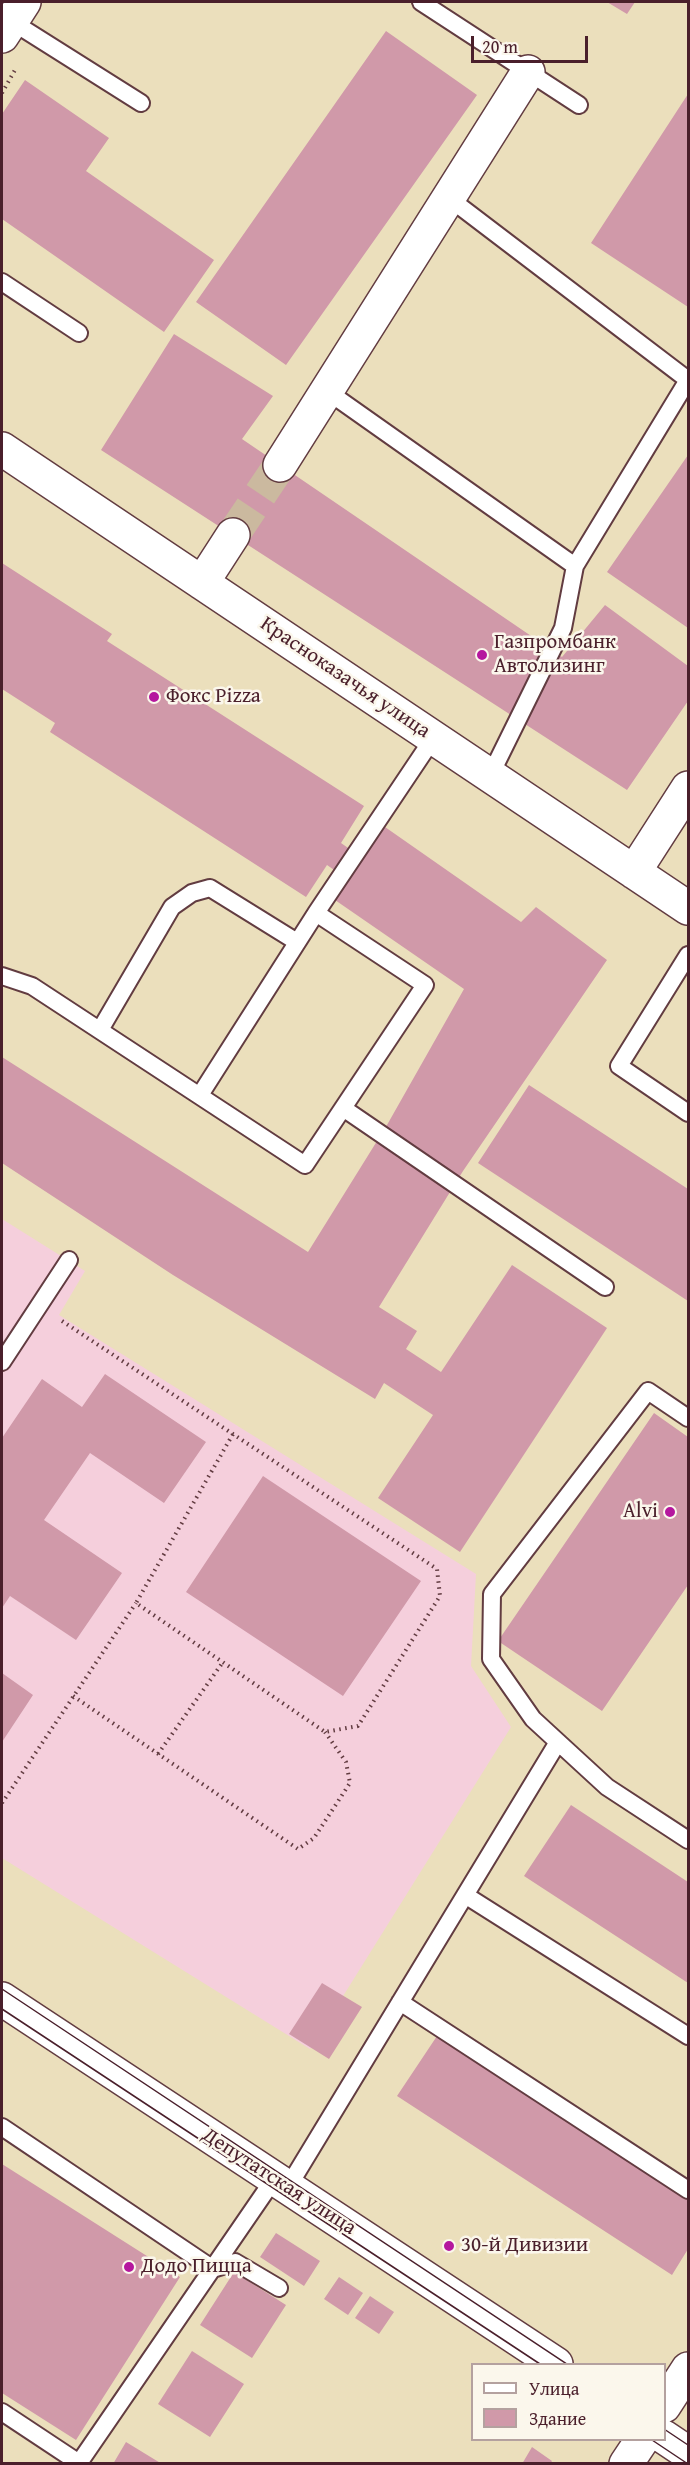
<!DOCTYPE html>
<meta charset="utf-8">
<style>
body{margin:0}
#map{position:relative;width:690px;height:2465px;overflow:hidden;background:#ebdfbc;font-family:"Gentium Book Plus",serif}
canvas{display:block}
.frame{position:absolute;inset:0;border:3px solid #4a1f2b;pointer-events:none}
.legend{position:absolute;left:471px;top:2363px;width:195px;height:78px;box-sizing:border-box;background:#fbf7ec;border:2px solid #b4a19f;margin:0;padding:8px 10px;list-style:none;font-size:18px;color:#4a1f2b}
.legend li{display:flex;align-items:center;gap:12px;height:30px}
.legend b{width:30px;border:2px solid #b4a19f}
.scale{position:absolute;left:471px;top:36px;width:117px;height:27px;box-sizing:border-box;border:3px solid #4a1f2b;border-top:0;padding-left:8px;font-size:18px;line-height:21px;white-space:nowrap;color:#4a1f2b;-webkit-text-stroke:4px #fbf7ec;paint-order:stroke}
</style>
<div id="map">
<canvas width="690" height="2465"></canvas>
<div class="frame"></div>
<ul class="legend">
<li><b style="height:8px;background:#fff"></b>Улица</li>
<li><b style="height:16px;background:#d099a9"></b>Здание</li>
</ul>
<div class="scale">20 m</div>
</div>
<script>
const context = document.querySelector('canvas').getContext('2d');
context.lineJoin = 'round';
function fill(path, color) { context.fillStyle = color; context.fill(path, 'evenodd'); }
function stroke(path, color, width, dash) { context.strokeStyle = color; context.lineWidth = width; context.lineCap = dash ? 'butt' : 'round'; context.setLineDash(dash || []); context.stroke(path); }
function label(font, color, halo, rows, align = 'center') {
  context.font = font + ' "Gentium Book Plus",serif'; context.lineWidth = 5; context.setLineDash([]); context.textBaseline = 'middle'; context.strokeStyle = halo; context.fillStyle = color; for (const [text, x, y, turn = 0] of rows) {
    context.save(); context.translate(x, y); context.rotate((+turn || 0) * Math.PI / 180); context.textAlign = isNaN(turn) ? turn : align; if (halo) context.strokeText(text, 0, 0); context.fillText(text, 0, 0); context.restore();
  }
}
fill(new Path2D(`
 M2,1219l83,52 -26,44 417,259 -5,92 40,61 -201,322 -308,-191z`), '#f5cfdc');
fill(new Path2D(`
 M607,2h28l-8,12z
 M386,31l91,64 -191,270 -90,-63z
 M25,80l84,58 -23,33 128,89 -50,72 -162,-113v-105z
 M688,94v213l-97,-64z
 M174,334l99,62 -31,43 320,218 43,-52 83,61v35l-61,89 -526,-340z
 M688,455v173l-81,-56z
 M2,563l110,71 -5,7 257,165 -23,37 10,7 -14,22 -10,-7 -21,32 -256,-165 5,-9 -53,-34z
 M385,827l136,95 15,-15 71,53 -144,211 -84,136 38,24 -11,18 35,23 71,-107 95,63 -147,224 -82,-54 55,-83 -49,-32 -9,16 -202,-124 -171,-112v-106l306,195 79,-127 77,-136 -129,-89z
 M529,1085l159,104v112l-210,-138z
 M105,1374l101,68 -42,61 -74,-50 -46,67 78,53 -46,67 -66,-44 -8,12v-170l40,-59 40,28z
 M654,1413l34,24v148l-86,126 -104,-70z
 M263,1476l158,105 -78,115 -157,-104z
 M2,1673l31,22 -31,47z
 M571,1805l117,77v101l-164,-107z
 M322,1983l40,24 -33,52 -40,-25z
 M437,2036l251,163v50l-16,26 -275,-179z
 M2,2164l178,113 -104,163 -74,-47z
 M276,2233l44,28 -16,25 -44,-29z
 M234,2272l52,33 -34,53 -52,-33z
 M339,2277l24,16 -15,22 -24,-16z
 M370,2296l24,16 -15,22 -24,-16z
 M192,2351l52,33 -34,53 -52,-33z
 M126,2442l36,22h-49z
 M532,2447l20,14 -2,3h-28z`), '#d099a9');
stroke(new Path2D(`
 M233,535l47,-70`), '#cbb99f', 33, [33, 16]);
const lane = new Path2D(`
 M421,2l158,103
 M11,21l130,82
 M2,282l77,51
 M327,391l248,175 113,-186 -239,-182
 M490,776l73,-148 12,-62
 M688,955l-69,111 69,47
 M2,976l30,10 273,179 120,-180 -109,-72 118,-176
 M100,1030l72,-123 20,-14 18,-5 87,54
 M200,1095l116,-182
 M343,1108l262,179
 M2,1362l67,-102
 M688,1418l-40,-27 -156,203 -1,65 42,60 74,68 81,53
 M465,1895l223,141
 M400,2002l288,188
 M2,2127l211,142 22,-7 44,26
 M288,2187l270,-445
 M2,2412l77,51 195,-284`);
const street = new Path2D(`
 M2,36l22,-34
 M2,449l686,459
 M280,465l248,-393
 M202,583l31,-48
 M634,872l54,-84
 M626,2464l16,-24`);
const secondary = new Path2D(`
 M2,1999l554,365
 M664,2406l24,-37
 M664,2437l24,16`);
stroke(lane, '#623c41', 20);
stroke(street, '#623c41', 36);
stroke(secondary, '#623c41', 36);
stroke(new Path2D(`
 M2,93l13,-23
 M62,1321l375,248 3,27 -82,130 -33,6 -189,-129 97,-169
 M73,1696l225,153 16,-11 36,-55 -4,-21 -21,-30
 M158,1754l65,-92
 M2,1803l134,-200`), '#623c41', 4, [1.5, 4.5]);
stroke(lane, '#fff', 16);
stroke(street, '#fff', 33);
stroke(secondary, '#fff', 33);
stroke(new Path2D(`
 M2,1989l565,375
 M2,2009l538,355
 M664,2429l24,16
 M652,2440l36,24`), '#4a1f2b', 1.5);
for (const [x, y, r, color] of [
 [482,655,6,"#b5179e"],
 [154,697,6,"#b5179e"],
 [670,1512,6,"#b5179e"],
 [449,2246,6,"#b5179e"],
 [129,2267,6,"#b5179e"]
]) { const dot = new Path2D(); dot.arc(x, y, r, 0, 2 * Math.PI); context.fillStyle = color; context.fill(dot); stroke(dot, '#fbf7ec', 2); }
label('21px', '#4a1f2b', '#fbf7ec', [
 ["Газпромбанк",494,643],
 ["Автолизинг",494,667],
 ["Фокс Pizza",166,697],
 ["Alvi",658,1512,"right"],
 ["30-й Дивизии",461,2246],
 ["Додо Пицца",141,2267]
], 'left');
label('21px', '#4a1f2b', '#fbf7ec', [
 ["Красноказачья улица",345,678,34],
 ["Депутатская улица",279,2182,33]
]);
</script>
